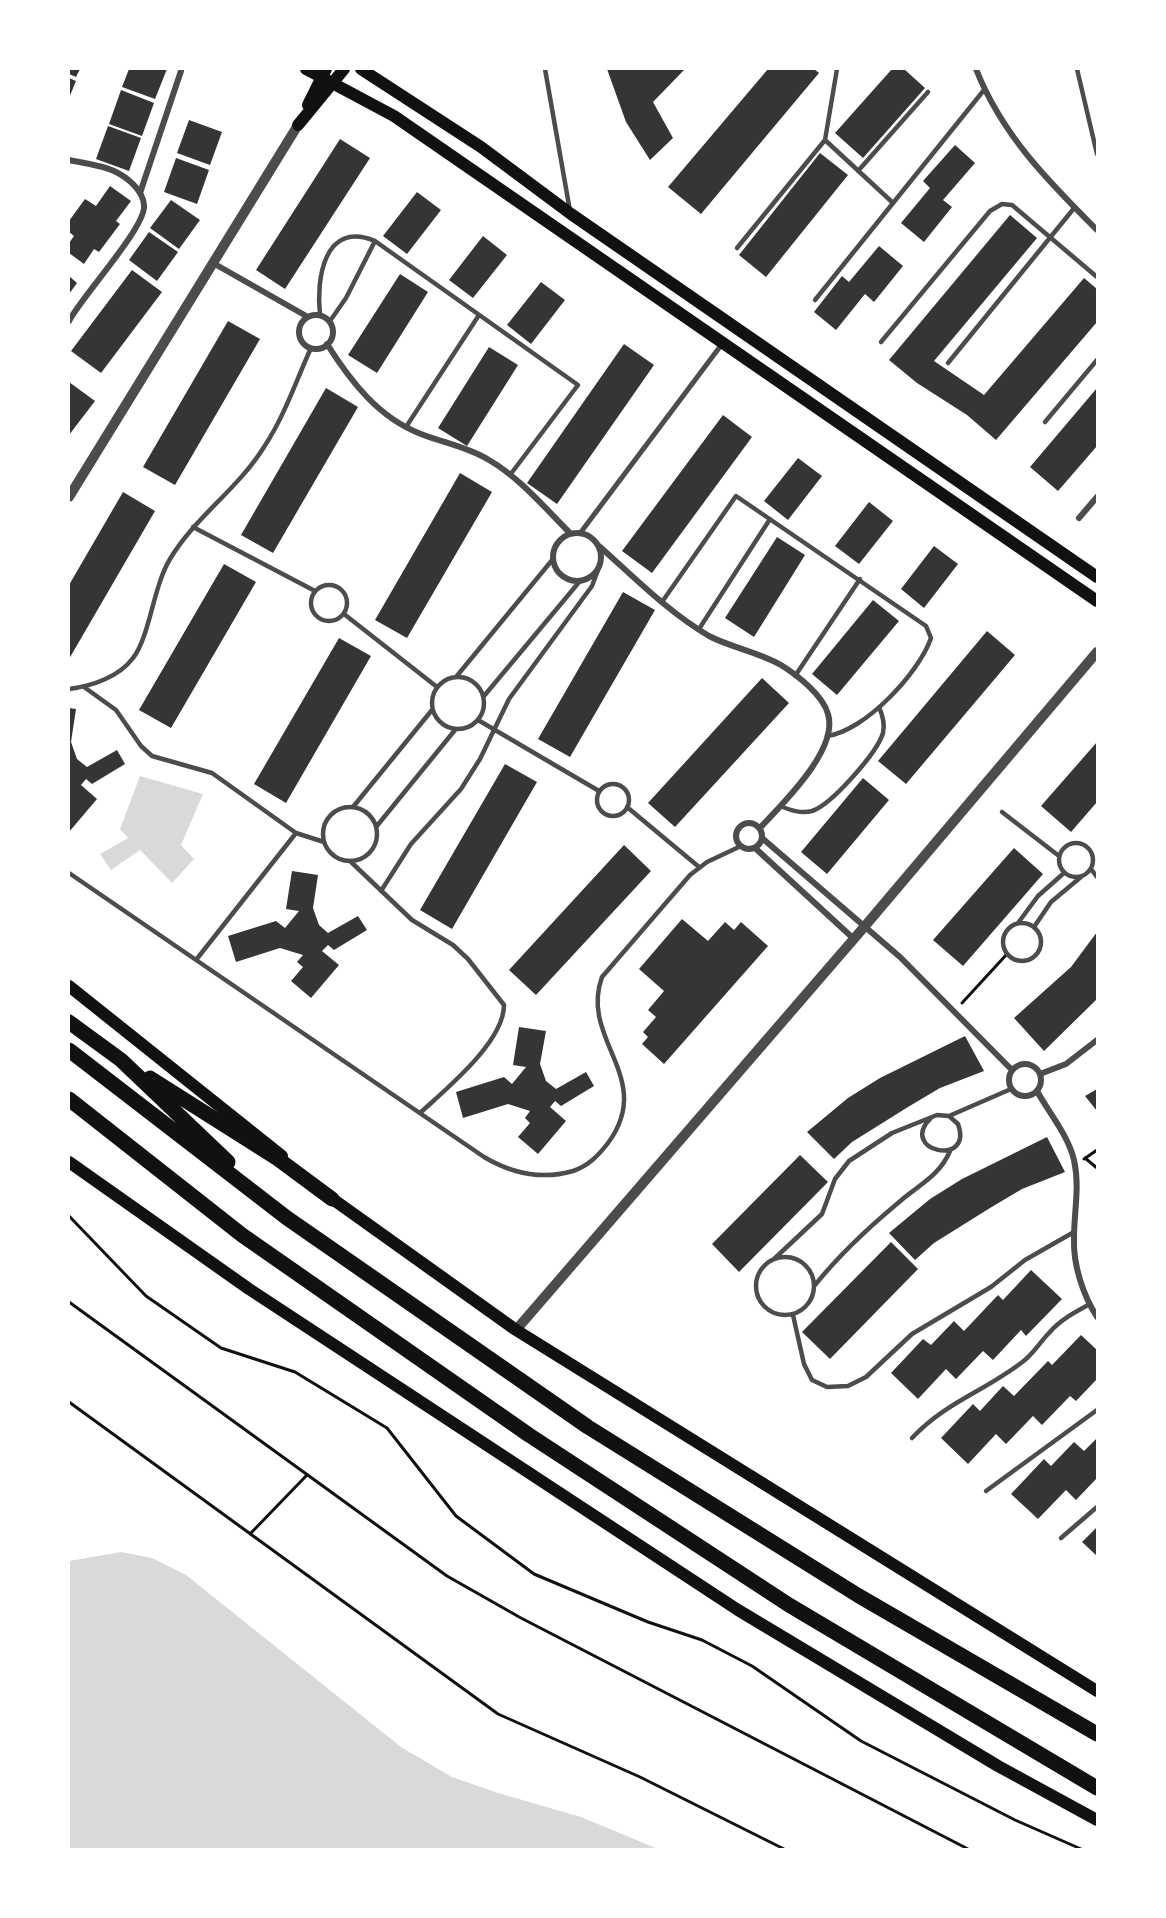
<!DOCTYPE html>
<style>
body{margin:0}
#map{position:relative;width:1166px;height:1918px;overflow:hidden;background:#fff;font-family:"Varela Round",sans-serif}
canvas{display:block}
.frame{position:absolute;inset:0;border:70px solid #fff;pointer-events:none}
</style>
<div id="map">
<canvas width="1166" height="1918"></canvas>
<div class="frame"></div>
</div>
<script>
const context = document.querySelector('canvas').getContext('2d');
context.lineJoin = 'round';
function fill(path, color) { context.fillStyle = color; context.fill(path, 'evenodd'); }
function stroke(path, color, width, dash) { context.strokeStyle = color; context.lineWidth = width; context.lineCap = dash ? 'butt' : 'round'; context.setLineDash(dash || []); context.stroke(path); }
fill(new Path2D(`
 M140,776l63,18 -22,51 13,14 -22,24 -32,-33 -29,20 -11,-16 28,-16 -8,-9z
 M121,1552l31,6 34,17 215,172 51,30 46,16 83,24 77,32h-589v-288z`), '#d9d9d9');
fill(new Path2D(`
 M69,69h11l-4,8 -7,-3z
 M129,69h38l-12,30 -33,-12z
 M607,69h78l-32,33 20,36 -23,22 -24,-38z
 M768,69h46l5,4 -118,141 -33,-27z
 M892,69h12l21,19 -62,70 -28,-25z
 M69,78l7,3 -7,17z
 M121,90l33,13 -12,33 -33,-12z
 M189,120l33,12 -12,33 -33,-12z
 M108,126l33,12 -12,33 -33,-12z
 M340,139l30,19 -85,131 -29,-19z
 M955,145l20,18 -32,37 9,7 -28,35 -23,-19 29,-35 -7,-7z
 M820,153l28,22 -82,102 -27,-22z
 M176,158l33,12 -12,34 -33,-12z
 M110,186l21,15 -15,20 4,3 -21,28 -5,-3 -10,15 -15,-11v-10l5,-7 -5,-4v-11l16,-22 11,7z
 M417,192l24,18 -34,44 -24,-18z
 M171,200l29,20 -21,29 -29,-21z
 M1010,215l27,23 -103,123 50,34 100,-117 13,11v33l-101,118 -29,-25 -50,-32 -28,-23z
 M149,232l29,20 -21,29 -28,-21z
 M483,236l24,19 -34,43 -24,-18z
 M879,246l24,20 -29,36 -9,-8 -29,36 -22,-18 28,-36 7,6z
 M132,270l30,22 -61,81 -30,-22z
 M400,274l28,18 -51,81 -29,-18z
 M69,276l8,7 -8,11z
 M541,282l24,18 -34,44 -24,-19z
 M228,321l32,18 -85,146 -32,-18z
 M624,344l30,21 -97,139 -30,-21z
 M489,347l29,18 -51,81 -29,-18z
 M69,382l26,19 -26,34z
 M326,388l32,19 -85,146 -32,-18z
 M1097,388v58l-39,45 -28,-24z
 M723,415l29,22 -100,136 -30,-22z
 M798,458l24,18 -34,44 -24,-19z
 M460,473l32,19 -85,146 -32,-18z
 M123,492l32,19 -86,148v-74z
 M869,502l24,19 -34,43 -24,-18z
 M777,537l28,18 -51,82 -29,-19z
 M934,546l24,18 -34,44 -23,-19z
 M224,564l32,18 -85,146 -32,-18z
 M623,592l32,18 -85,147 -32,-18z
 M873,600l26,21 -62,74 -25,-21z
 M987,631l28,24 -109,129 -28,-23z
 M339,638l32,18 -85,147 -32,-19z
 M762,678l27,25 -114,124 -27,-24z
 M69,708l7,1 -5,33 6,17 10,8 30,-17 8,14 -33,20 -6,-5 -5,6 16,14 -28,33z
 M1097,742v60l-26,30 -30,-26z
 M505,764l32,18 -85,147 -32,-19z
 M863,778l26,22 -62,74 -26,-22z
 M624,845l27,26 -115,124 -27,-25z
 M1014,848l29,26 -80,92 -30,-26z
 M292,871l26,4 -5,33 6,17 9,8 30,-17 9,14 -33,20 -6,-5 -6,6 17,14 -28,33 -20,-17 12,-14 -6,-5 6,-7 -23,-7 -44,14 -8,-26 48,-15 9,7 14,-17 -13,-2z
 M682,919l26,22 17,-19 9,8 7,-8 27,24 -104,118 -22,-20 6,-7 -5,-5 13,-15 -8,-7 16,-19 -25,-22z
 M1097,932v67l-53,52 -30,-33 57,-51z
 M519,1027l27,4 -6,33 6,17 10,8 30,-17 8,14 -33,20 -6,-5 -5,6 16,14 -28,33 -20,-17 12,-14 -5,-5 5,-7 -22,-7 -45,14 -7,-26 48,-15 8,7 14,-17 -13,-2z
 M965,1036l19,35 -44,17 -32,19 -56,35 -18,17 -27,-27 41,-34 32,-20z
 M1097,1089v22l-12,-15z
 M1047,1137l18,35 -43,17 -32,19 -56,35 -19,17 -26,-27 41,-34 32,-20z
 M800,1155l28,27 -89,90 -27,-28z
 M891,1242l27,27 -88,90 -28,-27z
 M1031,1270l31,29 -36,37 -5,-6 -28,30 -10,-9 -27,28 -10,-10 -28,30 -27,-26 32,-34 8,6 23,-24 10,10 34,-36 5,5z
 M1081,1335l16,15v29l-21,22 -6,-5 -28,29 -9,-9 -27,28 -10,-10 -28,30 -27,-26 32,-34 7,7 23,-25 11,10 34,-35 4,4z
 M1097,1438v40l-21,22 -10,-10 -28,29 -27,-25 33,-35 7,7 23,-24 10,9z
 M1097,1527v29l-15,-14z`), '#353535');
stroke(new Path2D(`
 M962,1003l45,-49
 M1085,1158l12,10
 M1084,1159l13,-9
 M69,1216l77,80 75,52 74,24 92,56 69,88 78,58 114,48 54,18 50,26 109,75 154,79 66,29
 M69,1302l378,274 74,42 447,231
 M69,1402l429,312 142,63 144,72
 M250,1534l57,-59`), '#111', 3);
stroke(new Path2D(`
 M545,69l25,142
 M837,69l-12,71 67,62
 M1077,69l20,85
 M858,171l70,-79
 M375,241l203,144 -68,90
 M737,248l88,-108
 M815,300l169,-210
 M320,315c-4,-36 4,-95 55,-74l-29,57 -16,23
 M881,342l109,-131 12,-7 10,1 85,72
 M948,363l127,-156
 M1045,422l52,-62
 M406,427l73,-112
 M193,527l122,64
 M311 603a18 18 0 1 1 36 0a18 18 0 1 1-36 0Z
 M662,602l74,-106 190,130 5,12c-12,35 -66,93 -104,98
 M344,614l93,73
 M699,629l71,-110
 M795,676l65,-97
 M432 703a26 26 0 1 1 52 0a26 26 0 1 1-52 0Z
 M456,677l97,-118
 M84,687l32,23 25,36 11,10 60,17 84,60 28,9
 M69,689c23,-3 50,-12 64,-31 17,-22 20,-71 37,-99 25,-42 68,-70 94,-112 20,-30 32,-66 47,-99
 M484,696l96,-115
 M478,720l121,71
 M597 800a16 16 0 1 1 32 0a16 16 0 1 1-32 0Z
 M780,806c10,4 21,8 32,5 19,-6 65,-58 71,-78 2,-9 0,-17 -4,-26
 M353,807l79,-97
 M627,807l72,60
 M323 834a27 27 0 1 1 54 0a27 27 0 1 1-54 0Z
 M1002,812l57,44
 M376,827l79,-97
 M1059 860a17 17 0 1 1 34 0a17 17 0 1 1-34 0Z
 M350,861l62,59 41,25 15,14 36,46c0,37 -58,84 -84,108
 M1091,869l6,8
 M69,873l415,284c27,16 58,23 89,14 15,-5 25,-15 35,-28 48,-65 -29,-103 -6,-166l88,-102 17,-13 34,-16
 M381,891l30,-47 50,-55 19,-30 29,-60 83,-113 6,-16
 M1018,923l20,-27 26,-23
 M1003 942a19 19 0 1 1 38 0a19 19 0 1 1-38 0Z
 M1034,927l17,-25 30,-25
 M196,960l100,-127
 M949,1116l62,-27
 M756 1286a29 29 0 1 1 58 0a29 29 0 1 1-58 0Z
 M774,1259l48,-45 13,-35 14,-18 43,-28 45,-18 12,1 9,8c16,44 -61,27 -27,-6
 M815,1285c25,-31 53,-57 83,-82 20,-18 41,-26 52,-52
 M793,1315l11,49 8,16 15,7 21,-1 18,-9 46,-43 79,-47 34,-27 49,-28
 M912,1438c34,-36 71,-46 109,-75 12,-8 18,-20 28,-30 11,-13 26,-21 41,-29
 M986,1491l111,-81
 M1061,1538l36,-31`), '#4c4c4c', 4.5);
stroke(new Path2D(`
 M581,532l141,-188`), '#4c4c4c', 5);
stroke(new Path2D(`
 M976,69c26,66 72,112 121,161
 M69,160c14,3 32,5 45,11 13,6 29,19 30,34 3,21 -62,91 -75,116
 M140,193l41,-122
 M213,263l95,54
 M299 332a17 17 0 1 1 34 0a17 17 0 1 1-34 0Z
 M327,344c24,38 52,74 94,90 23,9 47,13 68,26 31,18 56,48 81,73
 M1079,518l18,-21
 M553 557a24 24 0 1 1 48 0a24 24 0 1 1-48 0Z
 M599,546c35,31 69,66 110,90 23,12 50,16 72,29 16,10 42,30 47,49 11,36 -46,90 -68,114
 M736 836a13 13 0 1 1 26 0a13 13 0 1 1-26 0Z
 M762,838l138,119 112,113
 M755,848l99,91
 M1009 1080a16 16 0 1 1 32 0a16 16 0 1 1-32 0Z
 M1040,1074l26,-10 31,-24
 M1037,1091c12,22 31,44 37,69 6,27 0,51 0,78 -1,27 9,57 23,79`), '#4c4c4c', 6);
stroke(new Path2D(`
 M69,497l229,-372
 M516,1330l349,-404 232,-274`), '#4c4c4c', 10);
stroke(new Path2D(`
 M306,69l88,47 703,485
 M361,69l120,78 90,67 526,363
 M308,105l18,-36
 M298,125l46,-56
 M69,986l213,170
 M69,1162l180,127 489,321 260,156 99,54
 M327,1195l189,135 581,361`), '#111', 12);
stroke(new Path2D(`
 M69,1022l52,38 107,102
 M69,1050l218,168 301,209 271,169 238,138
 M150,1078l128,81 54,40
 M69,1099l173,136 287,200 260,170 308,183`), '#111', 15);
</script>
